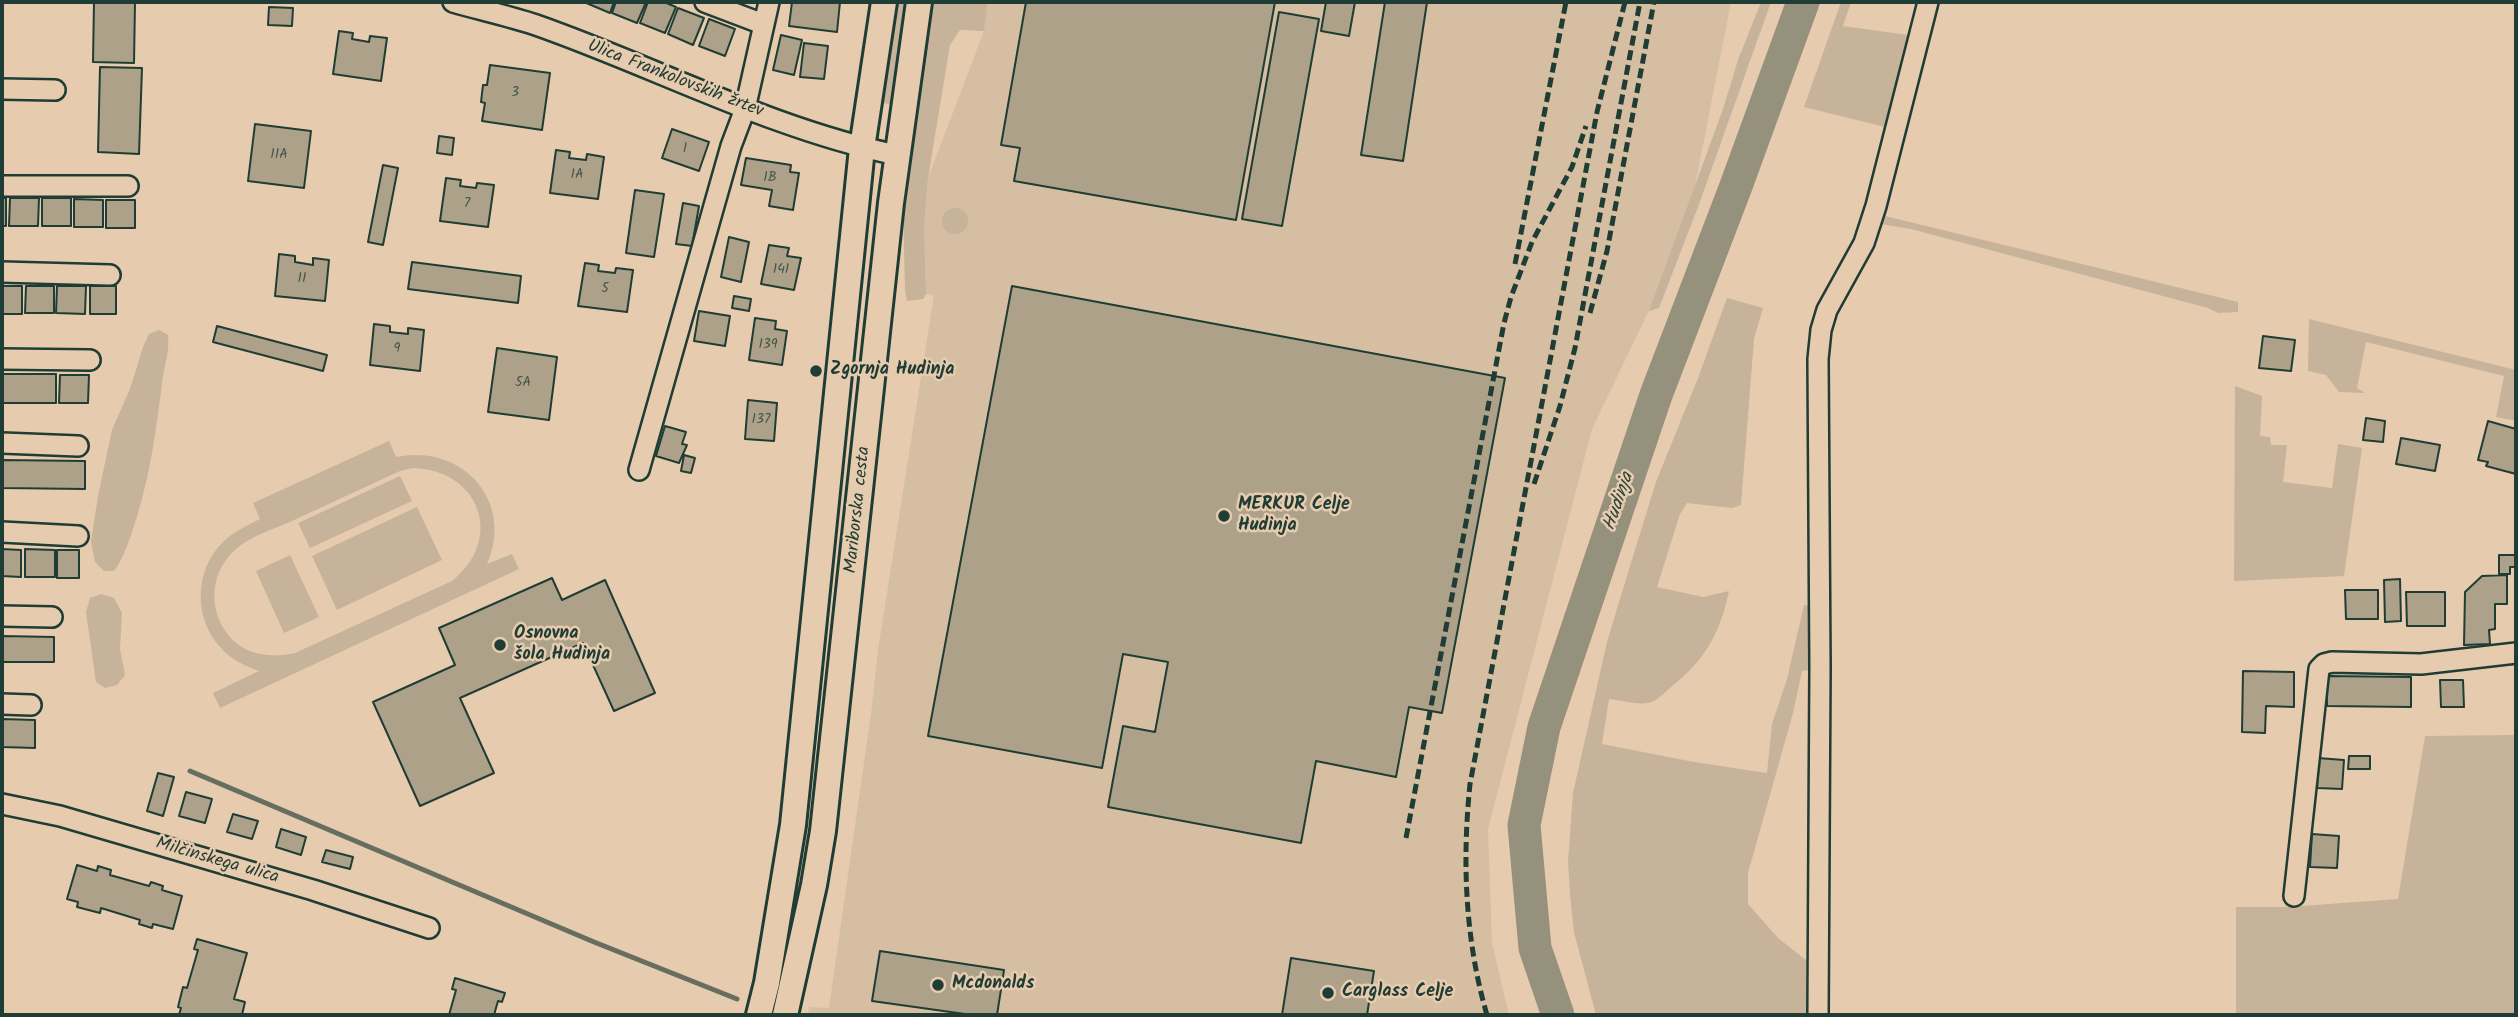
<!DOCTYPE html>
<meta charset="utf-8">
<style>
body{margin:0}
#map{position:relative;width:2518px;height:1017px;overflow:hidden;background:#e7cbae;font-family:Kalam,sans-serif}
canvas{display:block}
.frame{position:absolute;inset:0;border:4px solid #1f3d34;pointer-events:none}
</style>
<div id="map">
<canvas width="2518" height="1017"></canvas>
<div class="frame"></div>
</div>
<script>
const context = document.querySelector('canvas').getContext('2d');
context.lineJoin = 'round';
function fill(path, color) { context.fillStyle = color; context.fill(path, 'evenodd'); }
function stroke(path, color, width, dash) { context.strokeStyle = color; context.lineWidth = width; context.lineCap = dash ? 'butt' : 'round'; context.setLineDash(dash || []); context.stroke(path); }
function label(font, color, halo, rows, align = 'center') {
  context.font = font + ' Kalam,sans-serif'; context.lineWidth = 5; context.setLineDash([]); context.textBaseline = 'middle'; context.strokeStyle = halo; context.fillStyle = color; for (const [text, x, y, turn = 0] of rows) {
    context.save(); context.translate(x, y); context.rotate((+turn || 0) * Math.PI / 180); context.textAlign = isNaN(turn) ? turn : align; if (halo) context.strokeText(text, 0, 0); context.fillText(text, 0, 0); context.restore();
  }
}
fill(new Path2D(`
 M988,2h743l-37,189 -41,111 -61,127 -104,400 4,114 17,72h-701l1,-8 20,1 42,-294 7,-64 56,-355 -8,-1 -2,-68 4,-48 56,-147z`), '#d6bea3');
fill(new Path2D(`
 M896,2h10l-15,102 -12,-1z
 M930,2h58l-4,29 -24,-1 -10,15 -22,133 -4,48 2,68 -3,5 -16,2 -2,-11 -2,-87z
 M1761,2h10l-73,205 -39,101 -10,3 74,-202 15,-49z
 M1841,2h10l-8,24 65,9 4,-3 3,-23 6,2 -28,118 -89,-22z
 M942 221a13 13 0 1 1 26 0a13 13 0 1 1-26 0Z
 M1885,216l353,86v10l-20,1 -10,-5 -297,-79 -30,-5z
 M1727,298l36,10 -9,31 -13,166 -9,3 -45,-5 -7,11 -23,73 46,10 26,-6c-9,43 -24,69 -59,97 -6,5 -14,14 -22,15 -12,2 -28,-3 -39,-4l-7,45 92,18 73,11 5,-49 15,-45 17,-74 10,1v64l-12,1 -9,42 -45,160v31l30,34 33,26 3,51h-218l-22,-83 -4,-37 -2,-33 5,-69 34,-151 23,-76 26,-84 42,-104z
 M2309,319l207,51v51l-20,-4 8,-41 -138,-34 -9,46 8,5 -26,-1 -13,-17 -18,-4z
 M159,330l9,5c2,17 -4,31 -6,48 -6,50 -13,100 -30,149 -5,14 -9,27 -18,39h-10l-9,-9 -4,-21 7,-45 14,-66 18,-41 13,-42 6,-13z
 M2235,386l27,10 -2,40 10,1 1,8h16l-4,37 49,6 6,-44 24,4 -18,128 -110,5z
 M389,441l7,16c66,-14 119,44 91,107l25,-10 7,15 -299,139 -7,-15 46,-22c-14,-5 -27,-11 -37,-22 -29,-29 -28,-79 1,-107 11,-11 24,-16 37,-23l-7,-16zM413,468c67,2 92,71 39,113l-157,72c-24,5 -48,3 -65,-16 -21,-24 -21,-60 1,-83 15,-17 41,-24 61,-33 36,-17 72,-33 108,-50z
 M400,476l12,25 -102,47 -12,-25z
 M417,507l25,53 -105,50 -25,-54z
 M290,555l29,62 -35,16 -28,-62z
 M101,594l13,4 8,15 -2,36 5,26 -8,10 -12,3 -9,-6 -10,-70 4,-14z
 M2516,735v280h-280v-108h51l111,-8 27,-163z`), '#c6b39a');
stroke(new Path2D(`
 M190,771l404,171 143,57`), '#666f5f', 5);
stroke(new Path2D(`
 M1558,1015l-23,-67 -11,-123 20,-98 112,-332 80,-209 67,-184`), '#96917c', 33);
const building = new Path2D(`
 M94,2h41l-1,61 -41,-1z
 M584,2h30l-4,11z
 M616,2h30l-9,21 -25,-10z
 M648,2h16l12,5 -11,26 -25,-10z
 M792,2h48l-3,30 -48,-6z
 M1026,2h249l-39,218 -222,-39 6,-33 -19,-3z
 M1326,2h29l-6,34 -28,-5z
 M1385,2h42l-24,159 -42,-6z
 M269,7l24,1 -1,18 -24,-1z
 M678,8l26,10 -11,27 -25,-11z
 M1279,12l40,7 -37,207 -40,-7z
 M709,19l26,10 -10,27 -26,-10z
 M339,31l14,2 -1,6 17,3 1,-6 17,2 -6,43 -48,-7z
 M781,35l21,5 -8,35 -21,-5z
 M804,43l24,3 -4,33 -24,-2z
 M490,65l60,8 -8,57 -60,-9 3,-18 -4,-1 2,-17h4z
 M100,67l42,1 -3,86 -41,-2z
 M255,124l56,7 -7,57 -56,-7z
 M672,129l37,13 -10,29 -37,-13z
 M439,136l15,2 -2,17 -15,-2z
 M556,150l14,2 -1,6 17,2 1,-6 17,3 -6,42 -48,-6z
 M746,158l45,7 -1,7 9,1 -6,37 -24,-4 3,-16 -31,-5z
 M383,165l15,3 -15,77 -15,-3z
 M446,178l15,2 -1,6 16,2 1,-5 17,2 -6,42 -48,-6z
 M635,190l29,4 -10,63 -28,-4z
 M2,198h4v28h-4z
 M10,198h29l-1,28h-29z
 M42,198h29v28h-29z
 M74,199l29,1v27h-29z
 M106,200h29v28h-29z
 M683,203l16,3 -7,40 -16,-2z
 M729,237l20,5 -8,40 -20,-5z
 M769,245l20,3 -2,8 14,2 -7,32 -33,-6z
 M279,254l16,2v6l18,3v-7l16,2 -4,41 -50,-5z
 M412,262l109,14 -3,27 -110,-14z
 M585,263l14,2 -1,6 17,2 1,-5 17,2 -6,42 -49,-6z
 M2,286h20v28h-20z
 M26,286h28v27h-29z
 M57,286h29l-1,28 -29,-1z
 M90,286h26v28h-26z
 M1012,286l493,92 -63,335 -33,-6 -13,70 -80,-16 -15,82 -193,-36 15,-81 32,6 13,-70 -45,-8 -21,114 -174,-32z
 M734,296l17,3 -2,12 -17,-3z
 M699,311l31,5 -5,30 -31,-5z
 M755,318l21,3 -1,8 12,2 -5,34 -33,-5z
 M374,324l16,2v6l18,2v-6l16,2 -4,41 -50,-6z
 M217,326l110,29 -4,16 -110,-29z
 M2263,336l32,4 -4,31 -32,-3z
 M497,348l60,9 -8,63 -61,-8z
 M2,374h54v29h-54z
 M60,375h29l-1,28h-29z
 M748,400l29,3 -3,38 -29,-2z
 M2366,418l19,3 -2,21 -20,-2z
 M2488,421l28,8v45l-30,-8 2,-4 -10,-2z
 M665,426l21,6 -4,12 5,1 -8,18 -23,-7z
 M2401,438l39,7 -5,26 -39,-7z
 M684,455l11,3 -4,15 -10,-2z
 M2,460l83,1v28l-83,-1z
 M2,549l19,1v27l-19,-1z
 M25,549l30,1v27h-30z
 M57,550h22v28h-22z
 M2499,555h17v12h-6v7h-11z
 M2507,575v29h-12v25l-6,1 1,14 -26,1 1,-53 17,-16z
 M552,578l10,22 43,-20 50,113 -41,18 -31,-68 -123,55 34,75 -74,33 -47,-104 82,-37 -16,-37z
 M2400,579l1,42 -16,1 -1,-42z
 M2345,590h33v29h-32z
 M2406,592h39v34h-38z
 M2,636l52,1v25h-52z
 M2243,671l51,1v35l-28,-1 -1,27 -23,-1z
 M2327,676l84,1v30l-84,-1z
 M2440,680h23l1,27h-23z
 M2,719l33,1v28l-33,-1z
 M2349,756h21v13h-22z
 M2318,758l26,2 -2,29 -25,-1z
 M158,773l16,4 -11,39 -16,-5z
 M186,792l26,7 -7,24 -26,-7z
 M233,814l25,7 -6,18 -25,-7z
 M281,829l25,8 -5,18 -25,-8z
 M2312,834l27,2 -2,32 -27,-1z
 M326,850l27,7 -3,12 -28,-7z
 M77,865l20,6 1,-5 13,4 -1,5 39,11 2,-4 12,4 -1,4 20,6 -9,33 -20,-5 -1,4 -13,-4 1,-4 -39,-12 -1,5 -23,-6 1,-5 -11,-3z
 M197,939l50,14 -13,46 11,3 -3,13h-63l2,-7 -3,-1 5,-20 4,1 11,-38 -4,-1z
 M880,951l124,19 -7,45h-25l-100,-14z
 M1291,958l83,13 -7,44h-85z
 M455,978l50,15 -3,9 -4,-1 -4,14h-50h5l7,-25 -4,-1z`);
fill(building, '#ada18a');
stroke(building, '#1f3d34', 2);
const minor = new Path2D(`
 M453,2c28,8 56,14 83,23 120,42 235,104 361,130
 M705,2l58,22
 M2,89l53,1
 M2,186h126
 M2,272l108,3
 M2,359l88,1
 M2,443l76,3
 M639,470l92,-324 14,-37 24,-107
 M2,532l76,4
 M2,616l50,1
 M2,704l29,1
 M2,804l58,12 253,74 116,38
 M2294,896l25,-227 5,-5 8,-2 89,2 95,-11
 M1818,1015l2,-348 -2,-308 3,-29 6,-20 37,-67 12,-37 52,-204`);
const major = new Path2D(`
 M759,1015l8,-32 26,-158 69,-677 22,-146
 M785,1015l29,-130 9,-54 68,-628 28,-201`);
stroke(minor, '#1f3d34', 24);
stroke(major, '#1f3d34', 30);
stroke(minor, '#e7cbae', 19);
stroke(major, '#e7cbae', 24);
stroke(new Path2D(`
 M1515,264l51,-262
 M1590,313l17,-62 47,-249
 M1534,484l26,-78 15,-58 65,-346
 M1406,838l98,-515 7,-26 21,-55 40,-75 14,-41
 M1487,1015c-22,-75 -25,-154 -17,-231l127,-672 28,-110`), '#1f3d34', 5, [10, 5]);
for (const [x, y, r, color] of [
 [816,371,7,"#1f3d34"],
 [1224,516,7,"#1f3d34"],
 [500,645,7,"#1f3d34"],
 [938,985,7,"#1f3d34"],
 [1328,993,7,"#1f3d34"]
]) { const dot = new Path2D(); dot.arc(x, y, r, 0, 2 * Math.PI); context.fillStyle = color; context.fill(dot); stroke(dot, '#e7cbae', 2.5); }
label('14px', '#42564a', null, [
 ["3",515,94],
 ["1",685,150],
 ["11A",279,156],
 ["1A",577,176],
 ["1B",770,179],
 ["7",467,205],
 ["141",781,271],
 ["11",302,280],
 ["5",605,290],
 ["139",768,346],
 ["9",397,350],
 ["5A",523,384],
 ["137",761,421]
]);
label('18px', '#1f3d34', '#e7cbae', [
 ["Ulica Frankolovskih žrtev",675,80,21],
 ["Mariborska cesta",859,510,-84],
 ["Milčinskega ulica",217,862,16]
]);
label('bold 18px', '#1f3d34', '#e7cbae', [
 ["Zgornja Hudinja",830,371],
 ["MERKUR Celje",1238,506],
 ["Hudinja",1238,527],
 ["Osnovna",514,635],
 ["šola Hudinja",514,656],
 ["Mcdonalds",952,985],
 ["Carglass Celje",1342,993]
], 'left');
label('italic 19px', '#2b453b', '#e7cbae', [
 ["Hudinja",1620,502,-71]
]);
</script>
